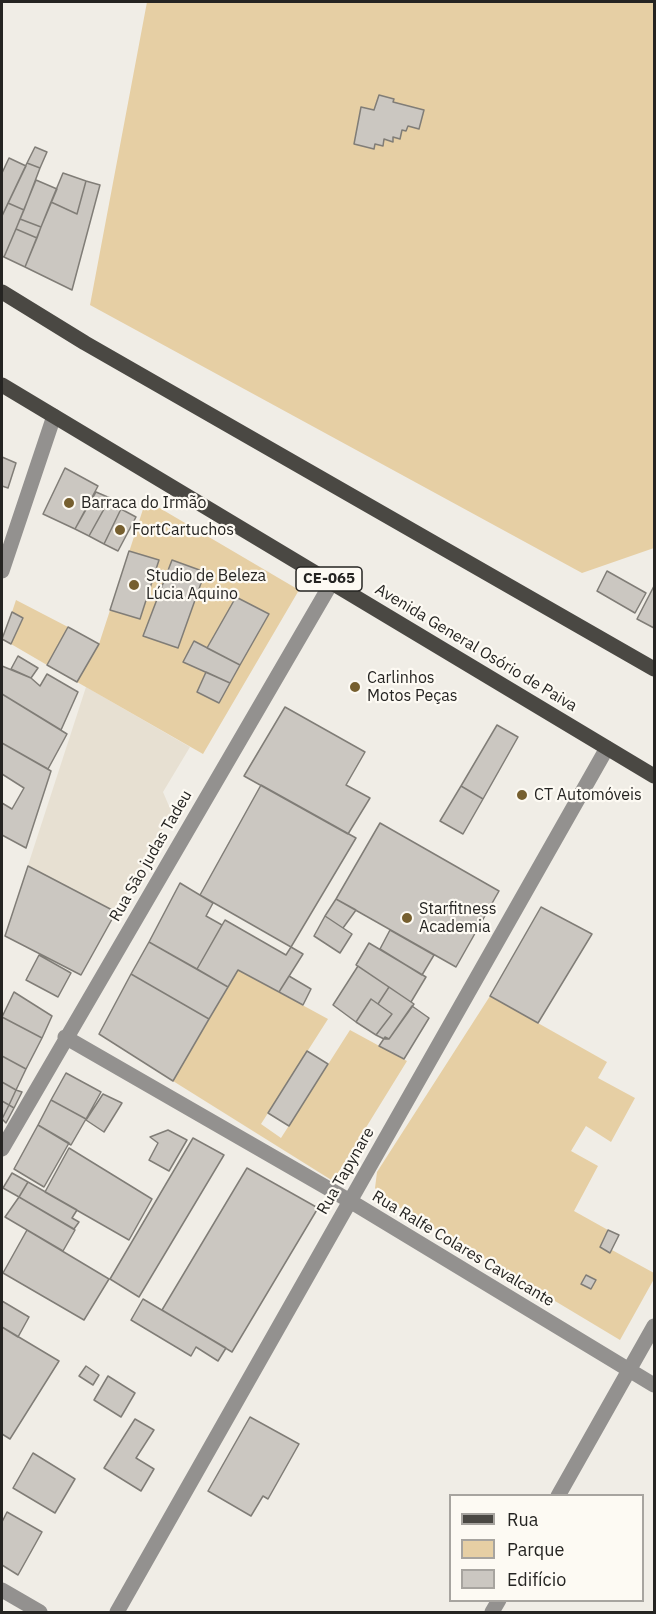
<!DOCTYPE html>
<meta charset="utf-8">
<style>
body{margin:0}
#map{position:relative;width:656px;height:1614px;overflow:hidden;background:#f0ede6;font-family:"IBM Plex Sans",sans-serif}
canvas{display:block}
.frame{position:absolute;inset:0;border:3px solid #252422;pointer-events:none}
.legend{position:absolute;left:449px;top:1494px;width:195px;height:108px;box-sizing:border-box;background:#fdfaf3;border:2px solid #a7a49f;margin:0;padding:8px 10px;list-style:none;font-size:18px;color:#252422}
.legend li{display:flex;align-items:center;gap:12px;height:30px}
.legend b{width:30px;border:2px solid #a7a49f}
</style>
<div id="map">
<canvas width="656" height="1614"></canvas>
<div class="frame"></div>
<ul class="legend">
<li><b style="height:8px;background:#4a4843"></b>Rua</li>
<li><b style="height:16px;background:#e6cfa4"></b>Parque</li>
<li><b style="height:16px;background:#cbc7c1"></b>Edifício</li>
</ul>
</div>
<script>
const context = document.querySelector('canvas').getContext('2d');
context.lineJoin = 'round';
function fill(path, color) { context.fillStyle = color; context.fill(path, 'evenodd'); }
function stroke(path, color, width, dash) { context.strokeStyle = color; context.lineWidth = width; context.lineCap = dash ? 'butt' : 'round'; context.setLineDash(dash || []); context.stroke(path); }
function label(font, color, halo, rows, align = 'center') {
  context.font = font + ' "IBM Plex Sans",sans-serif'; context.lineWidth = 4.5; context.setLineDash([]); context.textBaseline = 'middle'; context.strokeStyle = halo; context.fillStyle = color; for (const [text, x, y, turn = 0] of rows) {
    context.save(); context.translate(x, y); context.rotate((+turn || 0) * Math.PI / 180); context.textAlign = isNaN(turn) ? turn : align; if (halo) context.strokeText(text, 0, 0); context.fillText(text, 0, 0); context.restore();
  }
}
fill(new Path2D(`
 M86,687l104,60 -27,45 9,21 -91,162 -76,-39z`), '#e7e0d2');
fill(new Path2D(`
 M147,2h507v546l-72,25 -492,-268z
 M146,500l153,90 -96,164 -126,-72 22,-38z
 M16,600l52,27 -21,38 -36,-21 12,-25 -11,-7z
 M238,970l90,49 -67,105 20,14 69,-108 57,31 -74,120 -160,-100z
 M490,996l117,66 -9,16 37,20 -24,44 -25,-16 -15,25 27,15 -24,45 34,19 -8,17 10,6 2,-3 42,23v6l-34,61 -235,-141 -10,-11 2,-16z`), '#e6cfa4');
const building = new Path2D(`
 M379,95l15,4 -1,3 31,8 -5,19 -11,-3 -2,5 -4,-1 -2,9 -7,-2v5l-9,-3 -1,7 -8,-2 -1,5 -20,-5 7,-37 13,3z
 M35,147l12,5 -7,16 -13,-5z
 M9,158l17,8 -24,50v-43z
 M27,163l13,5 -16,42 -16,-7z
 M63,173l23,8 -9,33 -26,-12z
 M36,180l21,9 -16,38 -21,-8z
 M86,181l14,4 -28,105 -47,-23 26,-65 26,12z
 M8,203l16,7 -20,47 -2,-1v-40z
 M20,219l21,8 -4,11 -21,-9z
 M16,229l21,9 -12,29 -21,-10z
 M2,457l14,6 -8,25 -6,-2z
 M65,468l33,18 -23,43 -32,-15z
 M96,492l14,6 -21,38 -14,-7z
 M108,502l13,7 -17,35 -15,-8z
 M121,509l15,8 -18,34 -14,-7z
 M129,551l30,9 -19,59 -30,-9z
 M172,560l33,12 -27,76 -35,-12z
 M607,571l39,22 -11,20 -38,-22z
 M654,586v42l-17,-9z
 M236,597l33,17 -29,51 -33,-17z
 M12,612l11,6 -12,26 -9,-5z
 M68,627l31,17 -22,38 -30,-17z
 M194,641l46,24 -10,18 -47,-21z
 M18,656l20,12 -7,10 -20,-9z
 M2,666l29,12 9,8 7,-12 31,18 -17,38 -59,-36z
 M206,672l24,11 -11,20 -22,-11z
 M2,694l65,40 -19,35 -46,-26z
 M285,707l80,45 -19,33 24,13 -22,36 -104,-58z
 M497,725l21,12 -35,62 -22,-13z
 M2,743l49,28 -25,77 -24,-13v-32l10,6 12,-21 -22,-14z
 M261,785l95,53 -65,109 -91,-52z
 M461,786l22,13 -20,35 -23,-13z
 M380,823l119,68 -43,76 -120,-68z
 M28,866l88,46 -35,63 -76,-39z
 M180,883l33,20 -7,13 16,9 -25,44 -48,-27z
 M336,899l20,11 -13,18 -18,-12z
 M541,907l51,27 -54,89 -48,-27z
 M325,916l27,18 -12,19 -26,-17z
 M225,920l61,35 5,-8 12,7 -24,38 -41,-22 -10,17 -31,-18z
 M390,930l44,25 -12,20 -42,-26z
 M149,942l79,45 -19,32 -78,-45z
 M369,943l57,34 -15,25 -55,-37z
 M39,955l32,18 -13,24 -32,-17z
 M358,966l31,21 -11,17 -7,-5 -15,23 -23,-17z
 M131,974l78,45 -36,62 -74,-47z
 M289,976l22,13 -8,16 -24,-13z
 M389,987l25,17 -25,35h-5l-8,-4 16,-21 -14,-10z
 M14,992l38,24 -10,22 -40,-21z
 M371,999l21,15 -16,21 -20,-13z
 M412,1006l17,12 -25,41 -25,-13 6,-9 4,2z
 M2,1017l40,21 -16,31 -24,-13z
 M307,1051l21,13 -39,62 -21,-13z
 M2,1056l24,13 -10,21 -14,-8z
 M66,1073l35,19 -15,27 -35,-19z
 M2,1082l14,8 -7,15 -7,-4z
 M16,1090l6,2 -8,16 -5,-3z
 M103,1094l19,9 -18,29 -18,-12z
 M51,1100l35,19 -15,26 -33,-20z
 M2,1101l7,4 -7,14z
 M9,1105l5,3 -8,15 -4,-4z
 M38,1125l31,18 -25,44 -30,-18z
 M168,1130l19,10 -18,31 -20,-11 9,-17 -8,-6z
 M193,1138l31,17 -85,142 -29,-18z
 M69,1148l83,51 -23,41 -84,-48z
 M247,1168l71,40 -86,144 -70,-42z
 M12,1173l16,9 -9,15 -16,-9z
 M28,1182l49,28 -5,8 7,4 -5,7 -55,-32z
 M19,1197l56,33 -12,21 -58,-34z
 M27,1230l82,49 -25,41 -81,-47z
 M608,1230l11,5 -9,18 -10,-6z
 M586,1275l10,5 -5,9 -10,-5z
 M143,1299l83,49 -8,13 -22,-14 -5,9 -60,-36z
 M2,1301l27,16 -11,20 -16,-10z
 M2,1327l57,34 -49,78 -8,-5z
 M86,1366l13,9 -6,10 -14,-9z
 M108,1376l27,17 -14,24 -27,-17z
 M250,1417l49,27 -31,55 -5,-3 -12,20 -43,-25z
 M135,1419l19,11 -18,28 18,11 -13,22 -37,-23z
 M33,1453l42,26 -20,34 -42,-25z
 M7,1512l35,20 -24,43 -16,-10v-43z`);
fill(building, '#cbc7c1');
stroke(building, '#807d77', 1.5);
stroke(new Path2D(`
 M2,571l52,-155
 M65,1037l285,164 304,184
 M2,1149l330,-567
 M558,1496l96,-170
 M2,1590l38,22
 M117,1612l490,-864
 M492,1612l7,-12`), '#93918f', 15);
stroke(new Path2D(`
 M2,292l83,51 569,326
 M2,385l652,391`), '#4a4843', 15);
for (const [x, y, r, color] of [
 [69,503,6,"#765f2f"],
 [120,530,6,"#765f2f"],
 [134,585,6,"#765f2f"],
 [355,687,6,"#765f2f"],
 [522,795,6,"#765f2f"],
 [407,918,6,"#765f2f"]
]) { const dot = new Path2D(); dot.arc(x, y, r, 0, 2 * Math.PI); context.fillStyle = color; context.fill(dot); stroke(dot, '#fdfaf3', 2); }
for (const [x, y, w] of [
 [329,579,66]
]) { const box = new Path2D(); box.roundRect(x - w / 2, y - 12, w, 24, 4.5); context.fillStyle = '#fdfaf3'; context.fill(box); stroke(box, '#252422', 1.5); }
label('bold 15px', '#252422', null, [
 ["CE-065",329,579]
]);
label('16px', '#252422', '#fdfaf3', [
 ["Barraca do Irmão",81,503],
 ["FortCartuchos",132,530],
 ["Studio de Beleza",146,576],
 ["Lúcia Aquino",146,594],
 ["Carlinhos",367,678],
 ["Motos Peças",367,696],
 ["CT Automóveis",534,795],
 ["Starfitness",419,909],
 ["Academia",419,927]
], 'left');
label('16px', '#252422', '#fdfaf3', [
 ["Avenida General Osório de Paiva",476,648,31],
 ["Rua São judas Tadeu",151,856,-60],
 ["Rua Tapynare",346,1171,-60],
 ["Rua Ralfe Colares Cavalcante",463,1249,31]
]);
</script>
